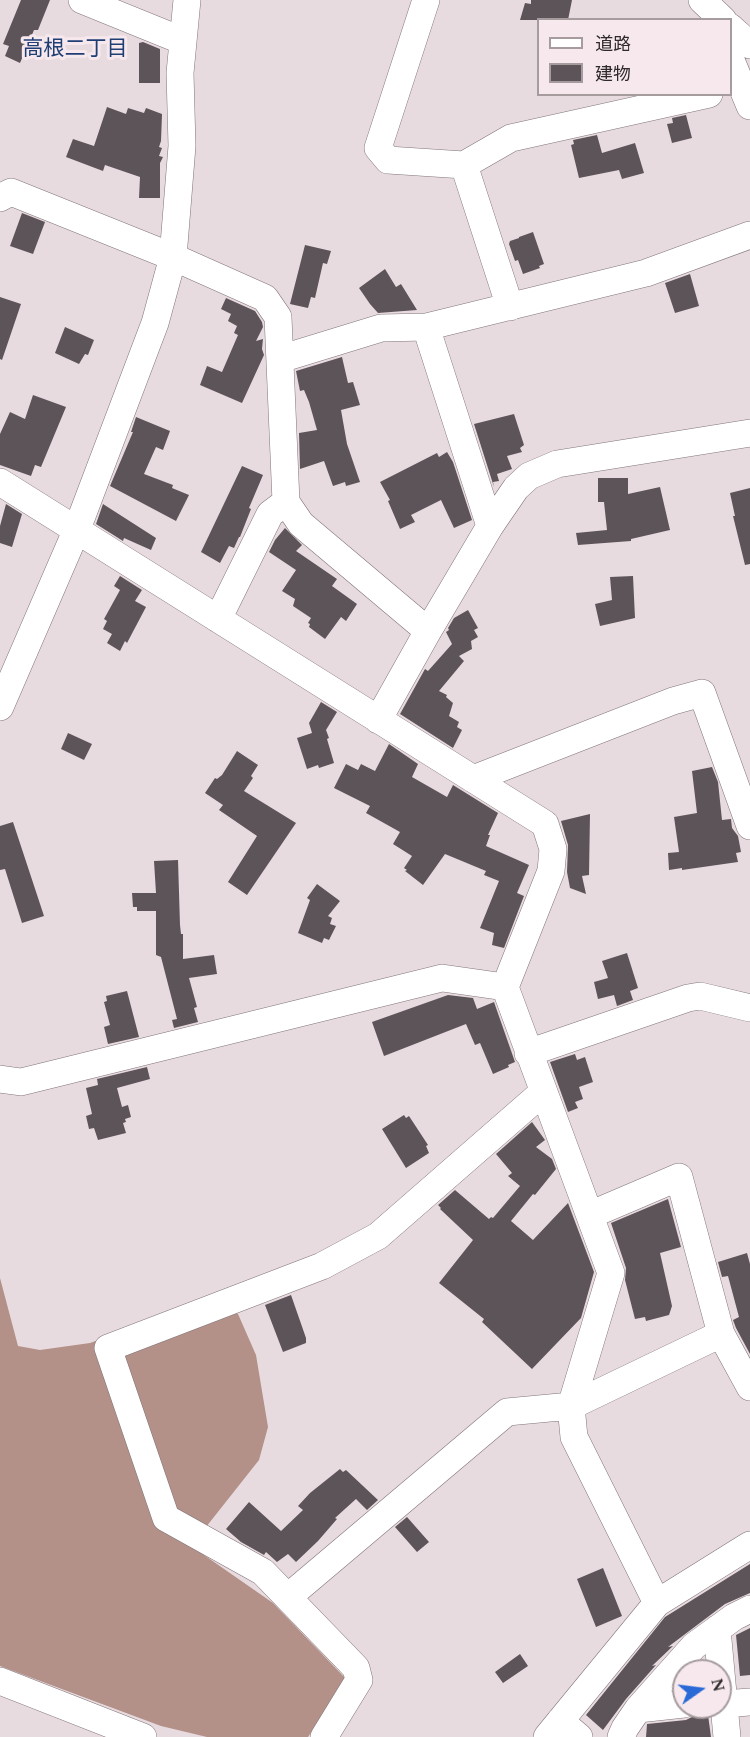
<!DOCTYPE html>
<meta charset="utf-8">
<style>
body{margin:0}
#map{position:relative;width:750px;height:1737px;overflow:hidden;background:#e8dbdf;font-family:Spectral,"Noto Sans JP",serif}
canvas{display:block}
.legend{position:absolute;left:537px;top:18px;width:195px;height:78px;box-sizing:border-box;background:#f6e8ec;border:2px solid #a69c9e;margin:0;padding:8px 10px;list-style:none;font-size:18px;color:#2e292a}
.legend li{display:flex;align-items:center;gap:12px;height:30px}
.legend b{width:30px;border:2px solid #a69c9e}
.north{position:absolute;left:672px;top:1659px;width:60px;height:60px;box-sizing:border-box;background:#f6e8ec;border:2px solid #a69c9e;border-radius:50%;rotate:76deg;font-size:16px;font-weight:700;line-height:24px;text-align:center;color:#2e292a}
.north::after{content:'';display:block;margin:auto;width:21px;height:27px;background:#2a6ad7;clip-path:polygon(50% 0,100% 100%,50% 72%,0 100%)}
</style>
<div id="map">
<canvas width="750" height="1737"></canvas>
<ul class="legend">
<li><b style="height:8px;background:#fff"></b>道路</li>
<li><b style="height:16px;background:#5d545a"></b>建物</li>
</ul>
<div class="north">N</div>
</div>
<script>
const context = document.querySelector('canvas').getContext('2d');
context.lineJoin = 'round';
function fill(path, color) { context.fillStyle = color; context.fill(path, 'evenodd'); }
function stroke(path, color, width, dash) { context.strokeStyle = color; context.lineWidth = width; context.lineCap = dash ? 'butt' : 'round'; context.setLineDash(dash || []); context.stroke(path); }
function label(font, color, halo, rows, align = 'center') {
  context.font = font + ' Spectral,"Noto Sans JP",serif'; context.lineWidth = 6; context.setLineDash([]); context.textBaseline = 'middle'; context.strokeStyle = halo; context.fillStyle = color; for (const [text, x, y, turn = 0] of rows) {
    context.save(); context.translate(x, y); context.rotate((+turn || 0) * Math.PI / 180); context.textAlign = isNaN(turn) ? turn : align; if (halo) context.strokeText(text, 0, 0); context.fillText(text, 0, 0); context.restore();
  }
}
fill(new Path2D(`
 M0,1278l18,68 22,4 50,-7 123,-45 25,16 18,41 12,72 -9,33 -68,86 82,57 74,77 -39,57h-101l-46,-11 -161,-60z`), '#b39088');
fill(new Path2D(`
 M21,0h29l-12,30h-4l-14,33 -15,-7 4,-10 -6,-2z
 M531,0h41l-4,20h-48l5,-17 6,1z
 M143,42l17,7v34h-21v-40z
 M107,107l19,7 2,-6 16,5 2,-5 16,6 -1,27 -2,6 3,1 -3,8 4,1 -3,6v35h-21l1,-21 -35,-12 -2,6 -37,-14 7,-18 21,7z
 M686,115l6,23 -20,5 -5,-19 6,-1 -1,-5z
 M597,135l5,18 33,-10 9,30 -22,6 -3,-9 -40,8 -8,-33 3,-1 -1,-4z
 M22,213l23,9 -12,32 -23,-8z
 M533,232l11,32 -5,2 1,2 -17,6 -5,-14 -3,1 -6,-17 1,-3 9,-3v-1z
 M305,245l26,6 -4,13 -4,-1 -8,35 -4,-1 -3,11 -18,-4z
 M385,269l11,18 5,-3 16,26 -39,3 -8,-9 -11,-16z
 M690,274l9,32 -24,7 -10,-30z
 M0,297l21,7 -19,56 -2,-1z
 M226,298l29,13 7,11 1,5 -7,14 7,-2 -1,10 2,6 -22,48 -42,-18 7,-19 15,6 16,-37 -4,-2 3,-7 -9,-5 3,-7 -10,-5z
 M65,327l29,13 -6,15 -3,-1 -6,10 -24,-11z
 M342,357l6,26 5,-1 7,23 -19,5 6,34 13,38 -14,4 -1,-4 -12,4 -9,-25 -24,8 -1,-36 18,-3 -8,-28 -5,-12 -4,1 -4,-20z
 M33,395l33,12 -25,60 -6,-2 -4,11 -31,-11v-31l10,-22 15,7z
 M514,414l10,31 -4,3 2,4 -15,4 5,13 -15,5 2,7 -6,1 1,5 -20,-63z
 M136,417l34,14 -7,19 -7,-3 -12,27 29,11 -1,3 17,7 -13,26 -66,-35 23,-54h-2z
 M447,452l6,10 19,58 -18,8 -13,-28 -30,15 4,7 -15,7 -12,-28 2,-1 -10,-18 57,-29 2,4z
 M242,466l21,9 -14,33 2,1 -11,28h-1l-5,11 -5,-2 -9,17 -19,-11z
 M598,478h30v16l32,-7 10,43 -39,9v2l-53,4 -2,-12 31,-3 -3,-28h-6z
 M750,488v76l-5,1 -12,-49h2l-5,-23z
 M6,504l16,10 -10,33 -12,-4v-17z
 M103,504l53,34 -5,12 -27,-12 -1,3 -27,-17z
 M285,528l17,17 -6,6 41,28 -5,7 25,18 -11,17 -5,-4 -16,22 -16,-12 1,-3 -2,-1 3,-5 -18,-12 2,-7 -13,-8 14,-21 -27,-18 6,-12z
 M120,576l22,14 -7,11 11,6 -19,36 -2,-2 -5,10 -13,-8 5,-9 -9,-5 4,-8 -3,-2 16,-29 -6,-4z
 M633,576l2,42 -35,8 -5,-22 17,-4 -2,-23z
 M468,610l10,18 -4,2 4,7 -7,4 1,8 -13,7 5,5 -25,30 8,4 -1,2 7,6 -4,13 10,6 -2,5 5,3 -9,18 -53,-34 25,-45 3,2 24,-27 -6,-12 3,-2 -1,-2 6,-10z
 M321,702l16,10 -11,18 3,8 -2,1 7,24 -15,5 -1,-3 -11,4 -10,-31 15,-5 -3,-10z
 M68,733l24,11 -8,16 -23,-11z
 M389,744l29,20 -6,13 35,20 6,-12 45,28 -10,22h2l-4,11 43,19 -12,28 7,3 -20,52 -12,-3 2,-12 -14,-5 19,-47 -15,-6 2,-4 -41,-17 -22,31 -18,-14 2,-1 -3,-2 8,-12 -19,-12 7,-12 -34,-19 4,-7 -36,-18 12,-24 12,6 3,-6 14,7z
 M237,751l21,14 -7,11 2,2 -9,13 52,32 -49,72 -19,-13 29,-46 -38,-26 4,-5 -18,-12 10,-15 2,1 5,-4z
 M712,767l6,15 4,38 9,-1 1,9 6,8 3,16 -5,1 2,9 -56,8v-2l-13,2 -1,-17 11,-1 -5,-35 23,-4 -5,-42z
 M590,814l-1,61 -7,1 4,18 -16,-6 -3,-16 1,-27 -7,-24z
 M13,822l31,94 -22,7 -17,-54 -5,1v-44z
 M178,860l2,65 1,9h2v25l31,-4 3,19 -28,4 8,29 -3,1 4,14 -24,6 -2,-8 5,-1 -16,-62 -5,-2v-44h-19v-4h-4l-1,-14h24l-2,-32z
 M317,884l23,17 -12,15 4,2 -2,6 6,2 -7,14 -5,-2 -2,5 -24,-10 12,-33 -3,-2z
 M627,953l11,35 -8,3 3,9 -16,6 -3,-11 -16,4 -4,-17 14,-4 -6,-17z
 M127,991l12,46 -31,7 -4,-17 6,-2 -6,-23 3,-1 -1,-5z
 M448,995l25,3 4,11 17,-7 21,60 -7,3 1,2 -16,7 -13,-31 -5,2 -9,-21 -82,32 -12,-34z
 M575,1054l2,6 8,-3 8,25 -14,5 4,12 -8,3 3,6 -10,4 -18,-50z
 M147,1067l3,12 -33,9 5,19 6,-2 3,12 -6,2 1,3 -3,1 3,10 -28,7 -4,-12 -5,1 -3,-13 6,-2 -6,-26 12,-3 -1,-6z
 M404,1115l2,3 3,-2 19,29 -2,1 3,7 -23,15 -24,-39z
 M532,1122l13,18 -9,7 16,12 4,10 -21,26 -2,-1 -22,27 22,19 35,-37 26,69 -13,46 -49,51 -50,-47 2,-3 -45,-36 34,-43 -33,-31 1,-1 -3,-3 17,-15 34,29 2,-2 2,1 27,-32 -12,-10 4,-3 -16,-19z
 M668,1199l13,48 -21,6 12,53 -3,9 -23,6 -1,-4 -10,2 -10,-39 1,-12 -15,-45z
 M747,1253l3,11v90l-14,-26 -3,-8 6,-3 -11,-41 -6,1 -4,-15z
 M291,1295l15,43v5l-23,9 -18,-47z
 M340,1469l3,3 3,-2 32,30 -11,10 -11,-11 -21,19 2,1 -19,22 -22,21 -8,-8 -11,8 -11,-10 -2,3 -23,-13 -15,-13 23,-27 32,29 22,-21 -5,-4 12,-13z
 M407,1517l22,25 -12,10 -22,-25z
 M750,1564v29l-25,11 -57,43 5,-1 -21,20 4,-1 -30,34 -23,31 -17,-15 79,-98z
 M603,1568l19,48 -26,11 -19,-48z
 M750,1628v47l-10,1 -4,-41z
 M520,1654l8,12 -25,17 -8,-11z
 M699,1707h5l1,8h3l3,22h-65l1,-13 39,-4 8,-4z`), '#5d545a');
const minor = new Path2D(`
 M82,0l101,41
 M426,0l-48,148 10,12 76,5 46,142
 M702,0l21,20
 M730,27l20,18
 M730,58l20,48
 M464,165l47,-27 198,-44
 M0,198l11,-6 162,65 92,41 13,19 8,185 15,22 127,107
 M426,327l64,199
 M280,359l101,-31 45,-1 220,-54 104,-38
 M0,482l545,342 8,25 -2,22 -46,116 106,286 -40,133 3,31 83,166
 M218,619l52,-105 16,-12
 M0,707l77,-178 78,-206 18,-66 9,-111 -2,-73 7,-73
 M378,720l50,-89 62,-105 26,-38 13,-12 28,-12 193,-31
 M473,779l200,-78 29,-8 48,133
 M528,1053l160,-55 12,-2 50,12
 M0,1079l21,3 421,-104 63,9
 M590,1215l89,-38 42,157 29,53
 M288,1597l219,-185 64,-6 150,-72
 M717,1629l10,108
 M0,1681l143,56
 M724,1704l26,-2
 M638,1709l46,-5
 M560,1721l19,16
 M324,1737l35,-57 -3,-12 -93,-96 -97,-54 -58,-170 214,-82 56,-30 164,-143
 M547,1737l110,-134 93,-58
 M621,1737l4,-9 13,-19 56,-63 40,-29 16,-8`);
stroke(minor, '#817579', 28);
stroke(minor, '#fff', 27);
label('21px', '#1e3e74', '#f6e8ec', [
 ["高根二丁目",75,51]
]);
</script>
